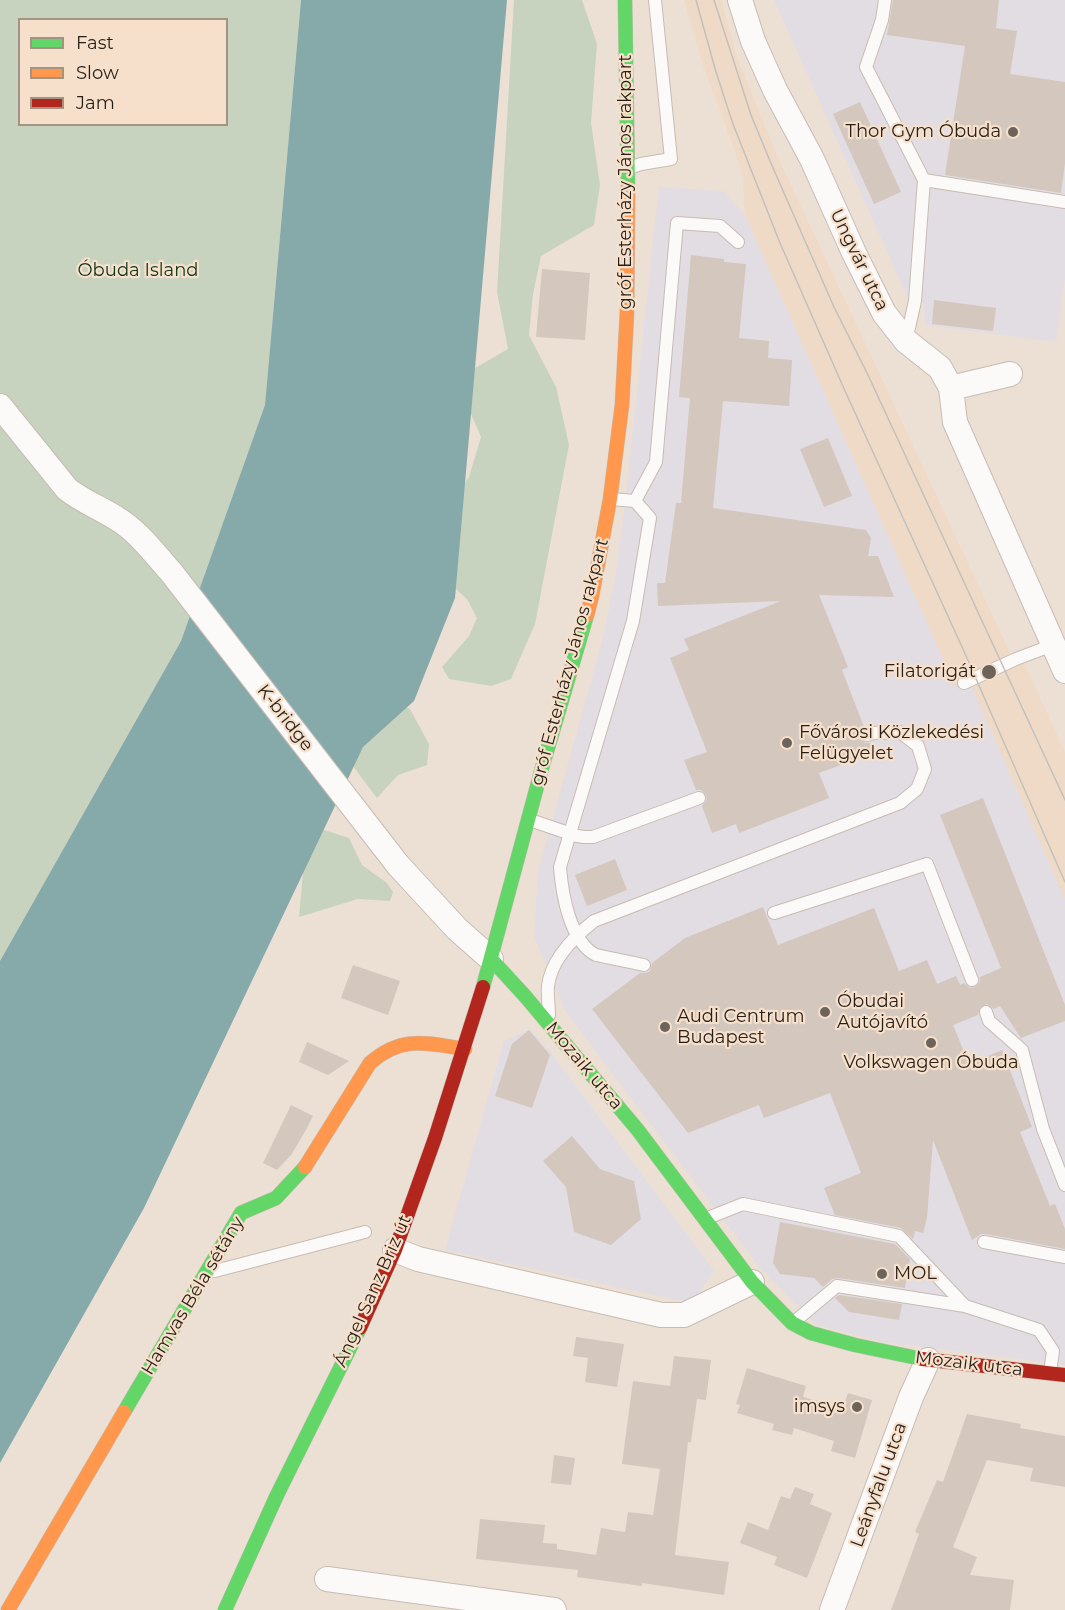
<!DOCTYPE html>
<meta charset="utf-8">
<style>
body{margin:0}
#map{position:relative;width:1065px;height:1610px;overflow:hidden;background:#ece0d5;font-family:Montserrat,sans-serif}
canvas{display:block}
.legend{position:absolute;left:18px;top:18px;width:210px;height:108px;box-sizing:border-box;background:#f6e0cb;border:2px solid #a39383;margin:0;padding:8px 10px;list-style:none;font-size:18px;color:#271f17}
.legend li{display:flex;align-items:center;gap:12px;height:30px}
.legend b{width:30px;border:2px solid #a39383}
</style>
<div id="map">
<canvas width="1065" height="1610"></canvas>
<ul class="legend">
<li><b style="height:8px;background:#63d668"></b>Fast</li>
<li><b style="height:8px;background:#ff974d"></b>Slow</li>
<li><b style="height:8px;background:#b3261e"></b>Jam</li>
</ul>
</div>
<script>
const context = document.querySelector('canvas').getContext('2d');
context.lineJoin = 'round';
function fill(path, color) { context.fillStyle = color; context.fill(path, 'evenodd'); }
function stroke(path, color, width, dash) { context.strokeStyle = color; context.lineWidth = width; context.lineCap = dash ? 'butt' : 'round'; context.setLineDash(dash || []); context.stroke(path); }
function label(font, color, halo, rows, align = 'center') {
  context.font = font + ' Montserrat,sans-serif'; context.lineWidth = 4.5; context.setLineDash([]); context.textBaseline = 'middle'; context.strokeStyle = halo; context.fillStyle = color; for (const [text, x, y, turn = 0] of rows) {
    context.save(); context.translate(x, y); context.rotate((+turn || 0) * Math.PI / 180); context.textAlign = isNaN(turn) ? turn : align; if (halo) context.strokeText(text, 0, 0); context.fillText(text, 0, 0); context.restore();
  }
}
fill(new Path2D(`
 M774,0h291v278l-9,64 -131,-17 -1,-23 -15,-2z
 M659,187l64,4 22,24 209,468 15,-3 96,219v466l-182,-23 -66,-17 -57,-57 -195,-257 -31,-75 4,-64 66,-238 12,-62 8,-59z
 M530,1029l22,25 162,217 -22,32 -247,-53 59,-209z`), '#e2dce3');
fill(new Path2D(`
 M684,0h37l17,60 39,95 236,504 8,-3 44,96v147l-96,-219 -14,6 -1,-3 -209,-468 -3,-44 -38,-103z`), '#eedac6');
fill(new Path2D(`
 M0,0h301l-36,406 -84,235 -181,320zM20,20h206v104h-206z
 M514,0h68l15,44 -6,79 9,62 -6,40 -53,31 -8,38 -4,41 27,52 13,58 -34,179 -24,55 -20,7 -42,-7 -7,-12 27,-31 8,-18 -10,-19 -32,-29v-41l34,-52 12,-40 -25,-58 52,-30 -11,-57z
 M393,701l17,8 19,35 -2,21 -29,10 -21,23 -31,-41z
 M321,829l28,9 13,27 25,18 6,9 -3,9 -32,-2 -59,18 6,-67z`), '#c7d3bf');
fill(new Path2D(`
 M301,0h206l-52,598 -41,103 -51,46 -219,461 -144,255v-502l181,-320 84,-236z`), '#86a9aa');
fill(new Path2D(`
 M893,0h106l-3,28 21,3 -7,43 55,8v81l-4,30 -116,-18 20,-129 -78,-11z
 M860,102l41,90 -27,12 -41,-90z
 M691,255l33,4v3l22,2 -7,74 30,3 -1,17 24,2 -3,46 -66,-5 -10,107 153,22 5,8 -3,18h10l16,41 -75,-2 29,72 -6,3 22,57 -5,6v5l6,5h5l4,10 -55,20 10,25 -90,35 -3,-9 -24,9 -10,-27 5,-6 -1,-5 -5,-5h-5l-12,-30 23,-8 -37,-94 19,-8 -5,-11 97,-38 -123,5 -1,-23h8l11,-80h5l9,-105 -11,-1z
 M542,269l48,4 -5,67 -49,-3z
 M934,300l62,8 -3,23 -61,-7z
 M828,438l24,58 -28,11 -24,-58z
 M983,798l82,207v16l-44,17 -21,-32 -6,3 -7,-5 -7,3 -2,8 -25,10 16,39 33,-14 30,77 -12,5 30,74 5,-2 10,25v20l-79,-15h-5l-9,6 -39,-100 -6,78 -4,15 -8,-2 -2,8 -12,-11 -66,-13 -11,-27 37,-15 -31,-80 -66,25 -5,-13 -71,28 -96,-124 48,-36h6l4,-2 2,-8 33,-25 78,-31 15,38 96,-37 25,63 28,-11 10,24 19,-8 4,9 4,-2 6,5 5,-1 5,-5v-5l21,-9 -61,-153z
 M615,859l12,31 -40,16 -12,-31z
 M353,965l47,16 -12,34 -47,-17z
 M529,1030l21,25 -18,53 -37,-12 17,-52z
 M307,1042l42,19 -21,14 -29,-13z
 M291,1105l22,11 -7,14 -15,25 -14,15 -14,-7z
 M572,1136l28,33 34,12 7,38 -30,26 -37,-13 -8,-45 -23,-26z
 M780,1222l115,22 15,15 -5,29 -67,-10 -6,1 -9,8 -9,-9 -34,-4 -7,-11z
 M839,1295l63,9 -3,16 -50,-8 -14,-14z
 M576,1337l48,7 -7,43 -32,-5 3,-24 -15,-2z
 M674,1356l37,4 -5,40 -9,-1 -6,43h-3l-13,113 54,7 -5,33 -82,-12v3l-65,-9 1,-7 -102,-11 4,-40 65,6 -2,18 14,1v5l39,6 5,-27 24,4 3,-20 25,3 7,-46 -38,-5 11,-83 37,5z
 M747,1368l59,18 -3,11 40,11 5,-15 24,7 -17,58 -24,-7 3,-10 -40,-13 -2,7 -20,-5 2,-6 -37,-11 3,-8 -4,-1z
 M967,1414l54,10 -1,4 45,8v51l-35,-6 3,-13 -46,-8 -34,87 24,10 -7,18 44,5 -4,30h-119l28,-76 -4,-2 22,-52 6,2z
 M554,1455l21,3 -4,27 -20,-2z
 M795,1487l19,7 -4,10 22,9 -25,65 -33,-13 3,-8 -37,-14 8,-21 20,8 13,-34 9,3z`), '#d4c7be');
const lane = new Path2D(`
 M885,0l-3,20 -16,47 58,113 -9,121 -9,40
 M629,168l12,-4 30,-5 -16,-159
 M924,180l141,22
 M611,499l24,2 15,17 -17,103 -73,246c2,27 10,75 36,88l48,10
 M635,501l21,-39 21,-239 43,3 18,16
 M964,683l52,-24 37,-14
 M530,820l47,16 7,1h9l106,-39
 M774,913l153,-49 45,116
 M986,1012l3,9 33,29 21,79 22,56
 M549,1015c0,-9 -2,-20 -1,-29 3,-26 27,-50 46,-65l306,-118 17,-14 8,-20 -7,-23 -18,-14 -27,1 -6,2
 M705,1219l38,-15 156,32 66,70
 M984,1242l81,15
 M215,1271l150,-39
 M794,1322l43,-36 128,20 74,24 14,21 -3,21`);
const street = new Path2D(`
 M740,0l13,41 22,49 37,69 42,94 30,60 22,28 34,27 11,20 4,34 110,249
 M951,388l59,-14
 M0,406l67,83c15,12 33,19 49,29 22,13 38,35 55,54l227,293 59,64 34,30
 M395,1250l23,9 243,56h23l68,-33
 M327,1579l227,31
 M832,1610l79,-213 17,-37`);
const fast = new Path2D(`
 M625,0l3,188
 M491,959l34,37 112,133 115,153 40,41 19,10 44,12 67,14
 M483,987l59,-219 45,-153
 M124,1412l117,-199 35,-15 29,-31
 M225,1610l52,-115 83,-167`);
const slow = new Path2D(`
 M587,615l5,-19 18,-97 12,-94 5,-93 1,-124
 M305,1167l65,-104c32,-28 56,-20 95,-14
 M8,1610l116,-198`);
const jam = new Path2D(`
 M360,1328l35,-78 40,-112 48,-151
 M922,1359l143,16`);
stroke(lane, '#c6bcb3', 14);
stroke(street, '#c6bcb3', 26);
stroke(fast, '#c6bcb3', 15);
stroke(slow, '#c6bcb3', 15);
stroke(jam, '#c6bcb3', 15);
stroke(lane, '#fcfaf9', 12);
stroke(street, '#fcfaf9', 24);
stroke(fast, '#63d668', 14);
stroke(slow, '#ff974d', 14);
stroke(jam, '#b3261e', 14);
stroke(new Path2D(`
 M696,0l20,72 17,52 47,119 65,148 118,258 102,233
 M714,0l37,115 19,46 64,146 34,68 197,425`), '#c3c0bc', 1.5);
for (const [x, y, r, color] of [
 [1013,132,6,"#6c635a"],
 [989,672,8,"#6c635a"],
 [787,743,6,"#6c635a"],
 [825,1012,6,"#6c635a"],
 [665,1027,6,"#6c635a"],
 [931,1043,6,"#6c635a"],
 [882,1274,6,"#6c635a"],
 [857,1407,6,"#6c635a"]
]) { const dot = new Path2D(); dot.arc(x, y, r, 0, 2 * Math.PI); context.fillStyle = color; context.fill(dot); stroke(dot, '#f6e0cb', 2); }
label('18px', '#271f17', '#f6e0cb', [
 ["Thor Gym Óbuda",1001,132,"right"],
 ["Filatorigát",976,672,"right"],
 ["Fővárosi Közlekedési",799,733],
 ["Felügyelet",799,754],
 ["Óbudai",837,1002],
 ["Autójavító",837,1023],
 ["Audi Centrum",677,1017],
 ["Budapest",677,1038],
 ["Volkswagen Óbuda",931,1063,"center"],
 ["MOL",894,1274],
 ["imsys",845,1407,"right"]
], 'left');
label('18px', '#271f17', '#f6e0cb', [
 ["gróf Esterházy János rakpart",626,182,-90],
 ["Ungvár utca",859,260,64],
 ["gróf Esterházy János rakpart",570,662,-75],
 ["K-bridge",285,718,52],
 ["Mozaik utca",584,1066,50],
 ["Ángel Sanz Briz út",373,1291,-66],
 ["Hamvas Béla sétány",193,1296,-59],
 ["Mozaik utca",969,1364,7],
 ["Leányfalu utca",879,1485,-70]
]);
label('18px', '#0b3618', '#f6e0cb', [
 ["Óbuda Island",138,271]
]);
</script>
